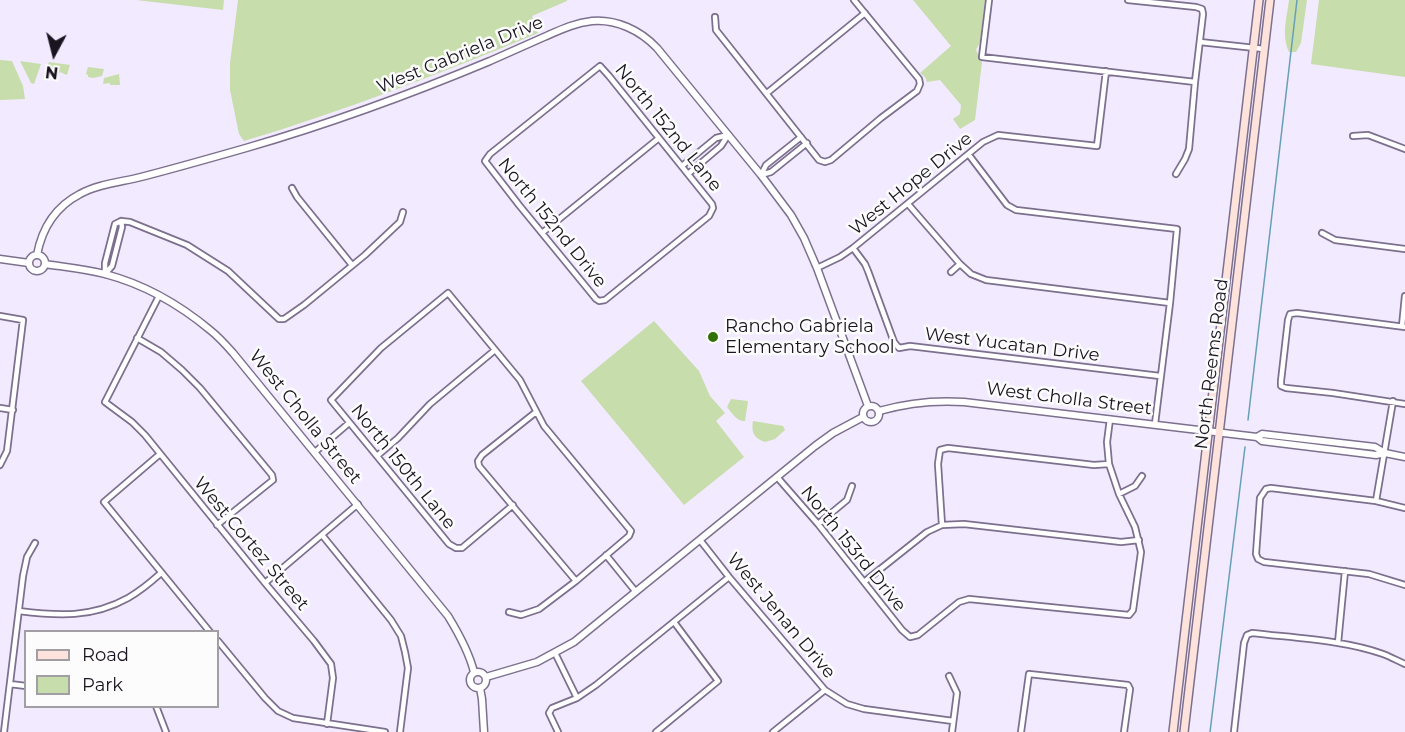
<!DOCTYPE html>
<style>
body{margin:0}
#map{position:relative;width:1405px;height:732px;overflow:hidden;background:#f2eaff;font-family:Montserrat,sans-serif}
canvas{display:block}
.legend{position:absolute;left:24px;top:630px;width:195px;height:78px;box-sizing:border-box;background:#fcfcfc;border:2px solid #a19fa4;margin:0;padding:8px 10px;list-style:none;font-size:18px;color:#191420}
.legend li{display:flex;align-items:center;gap:12px;height:30px}
.legend b{width:30px;border:2px solid #a19fa4}
.north{position:absolute;left:24px;top:24px;width:60px;height:60px;-webkit-text-stroke:4px #fcfcfc;paint-order:stroke;rotate:187deg;font-size:16px;font-weight:700;line-height:24px;text-align:center;color:#191420}
.north::after{content:'';display:block;margin:auto;width:21px;height:27px;background:#191420;clip-path:polygon(50% 0,100% 100%,50% 72%,0 100%)}
</style>
<div id="map">
<canvas width="1405" height="732"></canvas>
<ul class="legend">
<li><b style="height:8px;background:#fde3db"></b>Road</li>
<li><b style="height:16px;background:#c7ddab"></b>Park</li>
</ul>
<div class="north">N</div>
</div>
<script>
const context = document.querySelector('canvas').getContext('2d');
context.lineJoin = 'round';
function fill(path, color) { context.fillStyle = color; context.fill(path, 'evenodd'); }
function stroke(path, color, width, dash) { context.strokeStyle = color; context.lineWidth = width; context.lineCap = dash ? 'butt' : 'round'; context.setLineDash(dash || []); context.stroke(path); }
function label(font, color, halo, rows, align = 'center') {
  context.font = font + ' Montserrat,sans-serif'; context.lineWidth = 5; context.setLineDash([]); context.textBaseline = 'middle'; context.strokeStyle = halo; context.fillStyle = color; for (const [text, x, y, turn = 0] of rows) {
    context.save(); context.translate(x, y); context.rotate((+turn || 0) * Math.PI / 180); context.textAlign = isNaN(turn) ? turn : align; if (halo) context.strokeText(text, 0, 0); context.fillText(text, 0, 0); context.restore();
  }
}
fill(new Path2D(`
 M136,0h88l-1,10z
 M238,0h329v1l-35,15 6,17c-96,40 -194,78 -294,108l-5,-7 -9,-44v-27z
 M913,0h72l-5,42 -4,8 6,12 -7,58 -15,9 -7,-10 7,-5 1,-9 -21,-25 -13,2 -2,-5 -5,-4 31,-27z
 M1289,0h18l-6,43 -5,9h-7c-8,-17 -2,-35 0,-52z
 M1319,0h86v77l-94,-13z
 M0,60l12,1 11,25 2,13 -25,1z
 M20,61l21,3 -7,20 -3,-1z
 M49,62l21,3 -3,10 -7,-3 -1,2 -13,-3z
 M88,67l16,2 -2,7 -9,2 -5,-1v-2l-2,-1z
 M119,74l1,11h-10v-2l-7,1 1,-6z
 M654,321l45,50 11,25 15,17 -9,8 28,36 -60,48 -103,-124z
 M731,399l17,2 -3,20c-9,0 -13,-8 -18,-14z
 M753,421l30,5 2,4 -10,9 -10,3c-11,-4 -14,-9 -12,-21z`), '#c7ddab');
stroke(new Path2D(`
 M1248,420l49,-420
 M1210,732l35,-285`), '#679fb8', 1.5);
const minor = new Path2D(`
 M989,0l-7,57 213,25
 M1128,0l68,7 6,2 1,5 -8,68 -6,67 -4,10 -9,15
 M715,17l1,13 103,130 6,2 6,-2 50,-42 36,-27 3,-7 -1,-5 -65,-79
 M1200,42l64,7
 M600,66l9,10 103,128 1,4 -4,8 -104,84 -6,1 -3,-2 -77,-94 -34,-44 5,-7z
 M767,93l98,-80
 M1353,136l15,-1 37,14
 M969,155l38,50 9,5 161,19 -7,74 -15,121
 M682,166l34,-28 12,-3
 M688,174l33,-28 7,-11
 M761,175l5,-10 35,-28
 M761,175l10,-3 36,-29
 M292,188l5,9 55,68
 M908,204l52,60 11,10 15,6 184,23
 M121,221l9,1 57,23 41,26 51,48h5l20,-14 61,-50 35,-33 3,-10
 M542,233l117,-95
 M1322,233l13,7 70,9
 M853,248l12,16 3,7 26,71 5,6 11,-2 250,30
 M817,268l23,-11 13,-9 130,-106 15,-7 99,11 9,-75
 M951,272l9,-8
 M105,274v-11l10,-39 6,-3
 M105,274l7,-8 10,-39 -1,-6
 M159,296l-54,106 27,20 13,13 120,148 49,58 17,23 2,14 -6,46
 M0,316l23,4 -16,131 -7,14
 M1402,326l3,-30
 M1405,327l-108,-14 -7,1 -2,6 -7,61v5l5,2 47,5 72,11
 M137,338l24,14 21,18 18,18 72,87 1,5 -56,45
 M0,408l13,2
 M536,412l-54,43 -4,6 1,5 97,115
 M315,452l34,-29
 M160,454l-56,48 106,130
 M377,456l21,-18 32,-34 65,-54
 M777,477l41,47 84,106 8,7 8,-2 41,-33 10,-3 160,16 4,-5 8,-58 -6,-25 -16,-33 -10,-30 -2,-22 3,-23
 M1119,494l16,-8 7,-10
 M1376,501l17,-100
 M1405,508l-29,-7 -105,-13 -5,1 -6,9 -4,56 2,5 6,3 105,12 36,11
 M818,524l29,-24 5,-14
 M942,525l-4,-61 2,-14 8,-2 146,17 15,-1
 M322,535l69,85 10,16 4,16 3,16 -8,64
 M700,540l29,37 96,113 22,14 17,5 89,12
 M606,555l30,37
 M864,582l63,-50 15,-7 22,-1 157,18 18,-2
 M265,583l93,-79
 M19,611c39,5 73,7 109,-13 12,-7 23,-16 33,-25
 M509,612l12,3 18,-6 37,-28 53,-45 2,-5 -87,-105 -24,-46 -72,-87 -67,55 -50,52 118,144 7,4h6l51,-43
 M218,641l47,57 13,13 15,7 92,14
 M1338,643l7,-72
 M555,653l22,45
 M949,676l8,17 -5,39
 M10,684l16,2
 M156,706l10,26
 M4,732l19,-156 4,-19 8,-14
 M558,732l-9,-19 3,-5 25,-10 19,-13 133,-108
 M656,732l62,-51 -44,-59
 M773,732l52,-42
 M1021,732l8,-58 99,11 2,4 -6,43
 M1234,732l10,-89 3,-8 5,-2c42,5 92,7 131,21 8,3 15,7 22,10`);
const tertiary = new Path2D(`
 M29 263a8 8 0 1 1 16 0a8 8 0 1 1-16 0Z
 M37,255c5,-27 18,-48 43,-61 18,-10 41,-12 61,-17 35,-9 70,-19 105,-29 83,-24 165,-54 244,-87 18,-8 36,-16 54,-24 16,-7 30,-14 48,-16 24,-2 48,9 65,27l104,127 30,40 13,23 13,30 51,138
 M0,259l29,4
 M45,264c20,3 40,5 60,10 38,10 75,31 105,56 9,7 16,15 23,23l215,263c11,18 21,36 26,56
 M863 414a8 8 0 1 1 16 0a8 8 0 1 1-16 0Z
 M879,411c28,-8 55,-11 85,-9l293,35 5,4 114,14 9,-2
 M1257,437l5,-3 113,13 10,6 20,4
 M470 680a8 8 0 1 1 16 0a8 8 0 1 1-16 0Z
 M486,677l51,-15 37,-20 241,-196 18,-13 30,-16
 M480,688l2,11 2,33`);
const secondary = new Path2D(`
 M1173,732l86,-732
 M1184,732l86,-732`);
stroke(minor, '#7c708e', 8);
stroke(tertiary, '#7c708e', 9);
stroke(secondary, '#7c708e', 10);
stroke(minor, '#fff', 4.5);
stroke(tertiary, '#fff', 6);
stroke(secondary, '#fde3db', 7);
for (const [x, y, r, color] of [
 [713,337,6,"#327106"]
]) { const dot = new Path2D(); dot.arc(x, y, r, 0, 2 * Math.PI); context.fillStyle = color; context.fill(dot); stroke(dot, '#fcfcfc', 2); }
label('18px', '#191420', '#fcfcfc', [
 ["West Gabriela Drive",460,55,-22],
 ["North 152nd Lane",668,128,51],
 ["West Hope Drive",911,184,-39],
 ["North 152nd Drive",552,223,51],
 ["West Yucatan Drive",1012,345,7],
 ["North Reems Road",1212,364,-83],
 ["West Cholla Street",1069,399,7],
 ["West Cholla Street",305,417,51],
 ["North 150th Lane",403,467,51],
 ["West Cortez Street",251,544,50],
 ["North 153rd Drive",853,549,51],
 ["West Jenan Drive",781,616,50]
]);
label('18px', '#191420', '#fcfcfc', [
 ["Rancho Gabriela",725,327],
 ["Elementary School",725,348]
], 'left');
</script>
